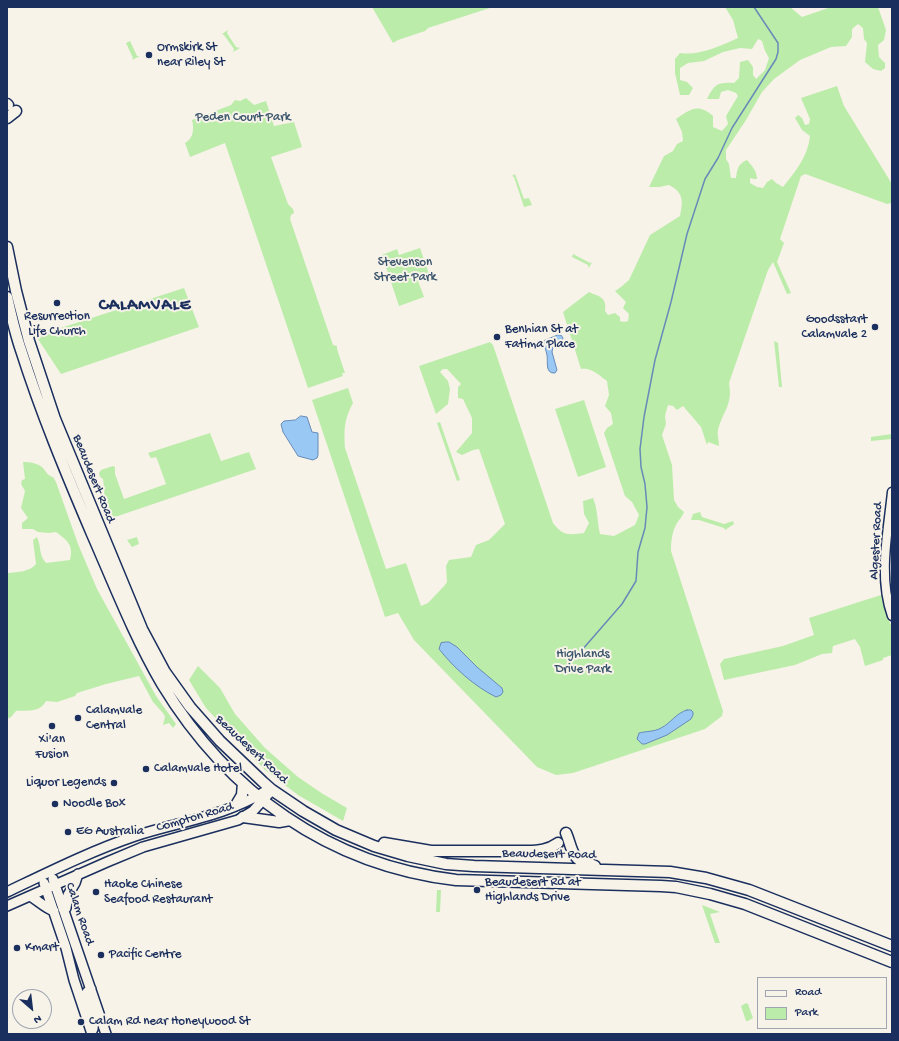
<!DOCTYPE html>
<style>
body{margin:0}
#map{position:relative;width:899px;height:1041px;overflow:hidden;background:#f7f3e8;font-family:"Gochi Hand",sans-serif}
canvas{display:block}
.frame{position:absolute;inset:0;border:8px solid #1b2f5e;pointer-events:none}
.legend{position:absolute;left:757px;top:977px;width:130px;height:52px;box-sizing:border-box;background:#f7f3e8;border:1px solid #9fa5b1;margin:0;padding:5px 7px;list-style:none;font-size:12px;color:#1b2f5e}
.legend li{display:flex;align-items:center;gap:8px;height:20px}
.legend b{width:20px;border:1px solid #9fa5b1}
.north{position:absolute;left:12px;top:989px;width:40px;height:40px;box-sizing:border-box;background:#f7f3e8;border:1px solid #9fa5b1;border-radius:50%;rotate:152deg;font-size:11px;font-weight:700;line-height:16px;text-align:center;color:#1b2f5e}
.north::after{content:'';display:block;margin:auto;width:14px;height:18px;background:#1b2f5e;clip-path:polygon(50% 0,100% 100%,50% 72%,0 100%)}
</style>
<div id="map">
<canvas width="899" height="1041"></canvas>
<div class="frame"></div>
<ul class="legend">
<li><b style="height:5px;background:#f7f3e8"></b>Road</li>
<li><b style="height:11px;background:#bcecaa"></b>Park</li>
</ul>
<div class="north">N</div>
</div>
<script>
const context = document.querySelector('canvas').getContext('2d');
context.lineJoin = 'round';
function fill(path, color) { context.fillStyle = color; context.fill(path, 'evenodd'); }
function stroke(path, color, width, dash) { context.strokeStyle = color; context.lineWidth = width; context.lineCap = dash ? 'butt' : 'round'; context.setLineDash(dash || []); context.stroke(path); }
function label(font, color, halo, rows, align = 'center') {
  context.font = font + ' "Gochi Hand",sans-serif'; context.lineWidth = 4; context.setLineDash([]); context.textBaseline = 'middle'; context.strokeStyle = halo; context.fillStyle = color; for (const [text, x, y, turn = 0] of rows) {
    context.save(); context.translate(x, y); context.rotate((+turn || 0) * Math.PI / 180); context.textAlign = isNaN(turn) ? turn : align; if (halo) context.strokeText(text, 0, 0); context.fillText(text, 0, 0); context.restore();
  }
}
fill(new Path2D(`
 M372,7h121l-65,21 -3,3 -27,9 -5,3z
 M725,7h65l12,10 29,-10h47l8,23 -2,10 -6,5 1,12 6,6v5l-4,3 -8,-2 -8,-7 2,-19 -3,-4 -1,-11 -5,-4 -6,5v8l-6,9 -15,1 -31,13 -26,19 -12,13 -16,28 -20,30v9l3,5 2,14h5c1,-9 2,-14 11,-18 5,6 10,11 10,19h-3l-4,-1v5l7,4 6,1 4,-6 5,-3 4,4 7,4c13,-16 25,-31 27,-51l-8,-6 -7,-12 3,-3 4,3 3,7 4,-1 1,-5 -9,-21 36,-12 7,20 48,78v19l-5,1 -79,-29 -3,-1 -4,2 -21,63 4,4 -7,19 14,31 -4,1 -14,-32 -5,8 -39,113c4,22 -6,28 -11,47 -1,4 1,11 1,16l-11,-4 -1,3 -6,-18 -18,-21 -6,4 -4,-4 -5,-1 -3,11 1,8 -4,11 10,30 2,35 4,7 6,5c-2,5 -4,7 -7,11 -5,8 -6,19 -6,28l52,160 -1,5 -17,13 -132,44 -17,2 -19,-8 -123,-127 -16,-27 -13,4 -73,-217 36,-12 5,15c-9,17 -9,26 -8,45l41,121 20,-6 15,43 7,-3 17,-18 2,-3 -1,-16 3,-6 22,-3 5,-12 13,-5 16,-16 -26,-75 -6,1 -11,5 -6,-3 16,-19v-15l-9,-19 -5,-1v-11l3,-3 -14,-15h-4l-3,3 8,9 2,8 -2,15 -12,10 -17,-48 71,-24 3,3 60,178c10,13 16,12 31,10l5,-10 -5,-9 -1,-13 10,-3c5,12 4,23 7,36l14,2 21,-11 4,-10 -7,-13 -7,-6 -21,-63 3,-5 6,-4 -2,-11 -6,-7 4,-11 -2,-14c-8,-6 -16,-14 -26,-12l-18,-57 26,-20c11,5 18,5 16,19l3,4 7,-2 5,4v4l4,1 4,-1 1,-7 -6,-6 3,-6 -11,-11 6,-4 8,-7 21,-45 30,-19c3,-15 4,-23 -11,-31l-10,2h-10l15,-31 9,-5 4,-7 6,-3 -1,-9 -6,-13c15,-10 22,-16 37,-3v11l9,4 6,-7 -2,-8 12,-20 -2,-3 -8,-3 -7,2 -2,7h-12c7,-14 10,-17 27,-16l5,-5 1,-16 8,-2 5,7v8l3,4 9,-9 4,-12 -4,-7 -3,-10 -4,-2 -6,10 -12,-1 -17,4 -19,9 -16,2 -8,5v12l7,2 6,6 -4,7h-9l-5,-22v-14l5,-6c19,3 40,-7 58,-15l-5,-18z
 M228,30l-1,3 9,14 4,1 -7,4 1,-3 -10,-14 -2,-1z
 M130,41l7,15h3l-8,4 1,-2 -7,-15z
 M246,98l8,7 12,-4 8,25 20,-4 8,25 -31,10 17,47 5,5 1,4 -3,2 -1,4 43,126 4,1v3l8,24h-3l1,3 -35,12 -83,-245 -35,14 -5,-14c9,-5 9,-15 7,-23l39,-15 4,-5 5,1z
 M515,174l9,25 5,-1 3,7 -8,2 -10,-30 -2,-1z
 M420,248l10,29 -12,4 6,16 -25,9 -17,-51 15,-6 2,6z
 M573,254l17,9 2,-1 -3,6 -1,-3 -16,-8z
 M184,288l15,39 -138,47 -25,-38z
 M774,341l4,2 4,44h-3z
 M584,400l22,67 -28,10 -23,-68z
 M440,422l20,58 -3,1 -20,-58z
 M210,433l11,28 28,-9 7,17 -141,48 -4,-1c-8,-11 -6,-24 -8,-37l-3,-2 -1,-4 2,-3 12,-4 2,1v7l9,25 42,-15 -9,-25 -1,-2 -5,1 -3,-5z
 M892,434l-1,5 -20,2v-4z
 M23,462c7,0 15,1 20,6 4,5 4,7 10,9l3,5 22,62 19,45 59,107 20,28 -3,4 -4,-5 -6,2 2,-8 -2,-4 -10,-11 -14,-26 -33,8 -29,9 -2,3 -18,6 -11,-1c-6,12 -20,9 -30,10l-5,6 -4,2v-148l1,2c10,-1 21,-1 28,-9l-3,-24 4,-3c5,11 1,17 9,26l24,-3c4,-15 -3,-20 -14,-28l-7,1 -11,-1 -5,-3h-11v-6l6,-5 -7,-10 4,-17 -4,-7 1,-4 3,-1z
 M700,512l2,5 22,7 9,-3 1,3 -9,6 -1,-2 -25,-8h-8l2,-6z
 M137,537l2,7 -7,3 -5,-7z
 M881,595l5,17 6,16v27l-9,3v2l-18,6 -5,-19 -5,-8 -22,7 -1,7 -10,1 -27,11 -71,15 -4,-16 4,-5 59,-13 31,-11 -5,-17z
 M198,666l22,22 15,26 30,34 33,29 25,17 24,14 -4,13 -45,-26 -33,-25 -59,-62 -17,-28z
 M437,890h4l-1,22h-4z
 M702,905l18,7 -10,2 10,29h-5z
 M746,1003l2,1 5,14 -5,3h-2l-5,-15z`), '#bcecaa');
const water = new Path2D(`
 M558,335h3l2,3 -1,3 -9,6 -1,5 5,18 -2,3c-10,1 -7,-11 -8,-18 -1,-5 -3,-9 -3,-14z
 M301,416l6,1 5,15 6,1v22l-1,3 -4,2 -15,-4 -15,-24 -2,-8 3,-3 11,-1z
 M446,642h3l8,5 20,20 25,21 1,4 -2,3 -5,2c-22,-11 -42,-29 -57,-48l2,-6z
 M687,710h4l2,2v3l-2,4 -24,16 -22,9h-3l-5,-5 2,-6c7,-2 15,-1 22,-5 10,-5 15,-15 26,-18z`);
fill(water, '#99c8f4');
stroke(water, '#678bb8', 1);
stroke(new Path2D(`
 M582,650l40,-46 14,-23 2,-29 7,-24 2,-21 -2,-23 -4,-17 -1,-18 4,-32 11,-57 16,-58 16,-68 18,-55 13,-21 14,-30 44,-69 2,-7v-9l-24,-36`), '#678bb8', 1.5);
const secondary = new Path2D(`
 M892,492c-4,40 -14,85 0,124`);
const primary = new Path2D(`
 M53,879l53,155
 M44,883l22,65 8,32 18,54
 M7,892c42,-20 84,-41 128,-56 43,-14 90,-20 129,-44
 M30,896c9,5 15,12 24,15
 M7,906l100,-44 36,-15 95,-27 15,-9 19,-21
 M66,908l2,-13 7,-12 3,-9
 M91,989l-4,3 -1,3 8,24 -1,10`);
const trunk = new Path2D(`
 M7,104l1,1
 M7,118l9,-7
 M7,247l9,44 13,50 26,78 87,210 23,43 25,35 30,34 43,41 9,8 31,21 33,19 38,16 34,10 38,8 28,2 196,6 36,6 43,12 143,56
 M7,297c4,17 8,36 14,53 20,63 45,123 71,184 22,50 42,102 70,150 66,109 167,181 294,196l205,6 15,1 34,7 35,10 147,58
 M236,805l6,-10 1,-12
 M243,817l36,5 11,-2
 M566,833c5,11 5,23 16,29 5,1 9,2 13,4
 M384,843l47,8h96c12,0 21,-1 31,-8`);
stroke(secondary, '#1b2f5e', 11);
stroke(primary, '#1b2f5e', 12);
stroke(trunk, '#1b2f5e', 13);
stroke(secondary, '#f7f3e8', 8);
stroke(primary, '#f7f3e8', 9);
stroke(trunk, '#f7f3e8', 10);
for (const [x, y, r, color] of [
 [149,55,4,"#1b2f5e"],
 [57,303,4,"#1b2f5e"],
 [875,327,4,"#1b2f5e"],
 [497,337,4,"#1b2f5e"],
 [78,718,4,"#1b2f5e"],
 [52,726,4,"#1b2f5e"],
 [146,769,4,"#1b2f5e"],
 [114,783,4,"#1b2f5e"],
 [55,804,4,"#1b2f5e"],
 [68,832,4,"#1b2f5e"],
 [477,890,4,"#1b2f5e"],
 [96,892,4,"#1b2f5e"],
 [17,948,4,"#1b2f5e"],
 [101,955,4,"#1b2f5e"],
 [81,1022,4,"#1b2f5e"]
]) { const dot = new Path2D(); dot.arc(x, y, r, 0, 2 * Math.PI); context.fillStyle = color; context.fill(dot); stroke(dot, '#f7f3e8', 1.5); }
label('13px', '#1b2f5e', '#f7f3e8', [
 ["Ormskirk St",157,48],
 ["near Riley St",157,63],
 ["Resurrection",57,317,"center"],
 ["Life Church",57,332,"center"],
 ["Goodsstart",867,320,"right"],
 ["Calamvale 2",867,335,"right"],
 ["Benhian St at",505,330],
 ["Fatima Place",505,345],
 ["Calamvale",86,711],
 ["Central",86,726],
 ["Xi'an",52,740,"center"],
 ["Fusion",52,755,"center"],
 ["Calamvale Hotel",154,769],
 ["Liquor Legends",106,783,"right"],
 ["Noodle Box",63,804],
 ["EG Australia",76,832],
 ["Beaudesert Rd at",485,883],
 ["Highlands Drive",485,898],
 ["Haoke Chinese",104,885],
 ["Seafood Restaurant",104,900],
 ["Kmart",25,948],
 ["Pacific Centre",109,955],
 ["Calam Rd near Honeywood St",89,1022]
], 'left');
label('13px', '#3b556d', '#f7f3e8', [
 ["Peden Court Park",243,118],
 ["Stevenson",405,263],
 ["Street Park",405,278],
 ["Highlands",583,655],
 ["Drive Park",583,670]
]);
label('13px', '#1b2f5e', '#f7f3e8', [
 ["Beaudesert Road",93,479,68],
 ["Algester Road",877,541,-87],
 ["Beaudesert Road",251,750,43],
 ["Compton Road",195,818,-16],
 ["Beaudesert Road",549,855,1],
 ["Calam Road",79,914,71]
]);
context.letterSpacing = '1px';
label('bold 17px', '#1b2f5e', '#f7f3e8', [
 ["CALAMVALE",145,306]
]);
context.letterSpacing = '0px';
</script>
